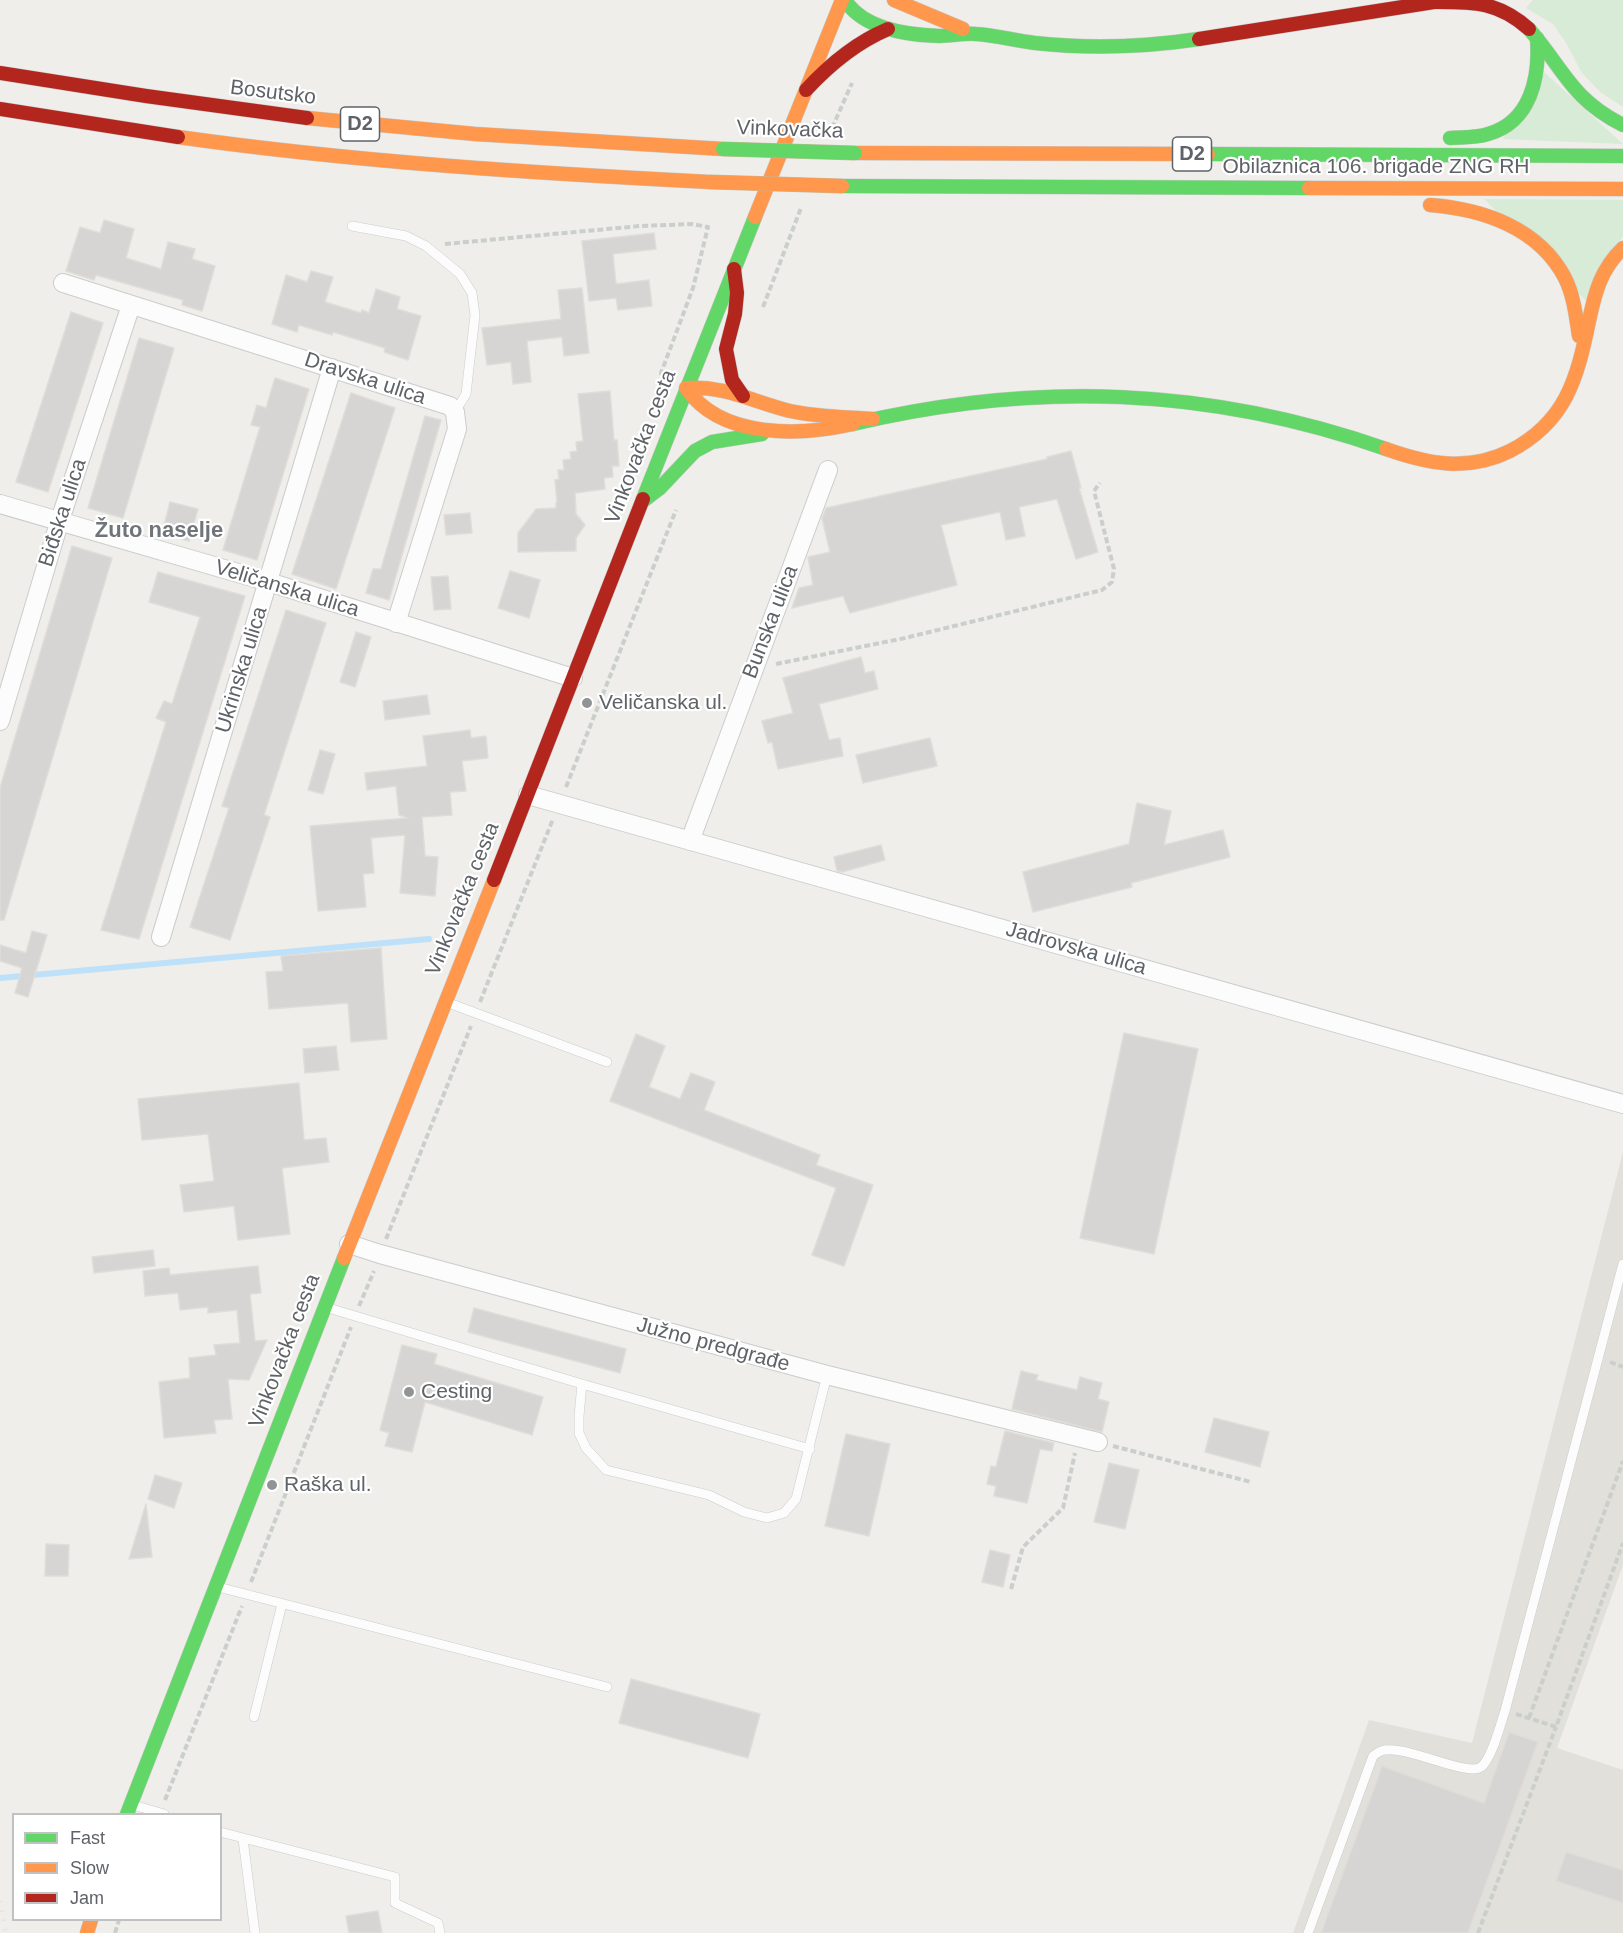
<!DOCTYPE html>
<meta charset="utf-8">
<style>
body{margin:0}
#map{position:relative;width:1623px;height:1933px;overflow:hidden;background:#efeeea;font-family:Arial,sans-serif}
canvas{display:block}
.legend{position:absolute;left:12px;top:1813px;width:210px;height:108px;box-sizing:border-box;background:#fff;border:2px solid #bfc1c3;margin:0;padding:8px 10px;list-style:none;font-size:18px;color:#5f6368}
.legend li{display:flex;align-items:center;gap:12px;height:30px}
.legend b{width:30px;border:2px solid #bfc1c3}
</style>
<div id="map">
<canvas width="1623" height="1933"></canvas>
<ul class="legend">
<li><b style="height:8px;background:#63d668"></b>Fast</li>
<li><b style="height:8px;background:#ff974d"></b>Slow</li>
<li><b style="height:8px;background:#b3261e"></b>Jam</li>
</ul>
</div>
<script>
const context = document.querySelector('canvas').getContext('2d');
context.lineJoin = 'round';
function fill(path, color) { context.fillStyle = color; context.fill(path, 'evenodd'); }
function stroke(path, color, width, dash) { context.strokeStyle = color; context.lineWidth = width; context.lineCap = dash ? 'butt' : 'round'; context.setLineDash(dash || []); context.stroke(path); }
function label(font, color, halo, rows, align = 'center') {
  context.font = font + ' Arial,sans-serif'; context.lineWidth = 4.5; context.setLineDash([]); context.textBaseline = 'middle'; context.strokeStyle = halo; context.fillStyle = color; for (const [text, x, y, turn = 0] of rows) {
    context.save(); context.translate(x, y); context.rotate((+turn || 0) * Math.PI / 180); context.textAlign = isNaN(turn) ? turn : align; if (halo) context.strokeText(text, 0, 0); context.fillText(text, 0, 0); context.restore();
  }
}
fill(new Path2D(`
 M1623,1152v413l-66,183 66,22v163h-330l76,-213 103,23z`), '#e2e0da');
fill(new Path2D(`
 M1533,0h90v107l-23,-15 -18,-19 -16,-30 -13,-19 -27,-16z
 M1544,72l79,72 -120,-5z
 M1484,199l139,1v36l-36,66z`), '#d8ebd6');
stroke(new Path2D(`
 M0,978l429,-39`), '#bfe0f9', 6);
const building = new Path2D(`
 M104,220l30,9 -8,29 35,11 7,-27 27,7 -3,10 23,7 -13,45 -20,-6 1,-5 -87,-25 -2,5 -28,-9 14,-44 20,6z
 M654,233l2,16 -43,5 3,30 33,-4 3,26 -34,4 -2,-12 -27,3 -7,-60z
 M311,271l22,6 -8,25 36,11 1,-3 7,3 7,-24 24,8 -3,12 24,7 -13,44 -24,-8 1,-4 -52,-16 -1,3 -33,-10 -2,7 -25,-8 14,-49 21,7z
 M582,288l7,65 -25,3 -2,-19 -35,4 4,41 -18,2 -2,-22 -24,3 -5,-37 79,-9 -3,-29z
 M71,312l32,11 -55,169 -32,-10z
 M139,338l35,10 -51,170 -35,-10z
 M275,378l34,11 -52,171 -34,-10 37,-123 -9,-2 6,-20 9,3z
 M610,391l4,49h3l2,26h-7l1,11 -9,1 1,11 -30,4 1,21 9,11 -9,13v13l-58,1v-19l18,-24 20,-1v-5l1,-1 -2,-22 4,-1 -1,-9h6l-1,-10 8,-1 -1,-7 7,-1 -1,-9 7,-1 -5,-47z
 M351,393l44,15 -59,181 -44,-15z
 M425,416l16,4 -52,180 -23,-7 7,-24h8z
 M1071,451l10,37h-2l19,64 -22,7 -19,-60 -38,8 6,29 -19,4 -6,-28 -59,13 16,60 -107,28 -7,-17 -51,12 7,-20 14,-3 -5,-28 22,-5 -8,-34 4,-10 221,-49v-2z
 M170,502l28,7 -9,32 -27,-7z
 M470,513l2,20 -26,2 -2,-20z
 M72,546l40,12 -108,362h-4v-132z
 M510,571l30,9 -11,38 -31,-10z
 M158,572l87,24 -106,343 -38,-9 65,-208 -10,-4 8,-17 8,3 28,-87 -51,-15z
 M448,576l3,33 -17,1 -3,-33z
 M286,610l40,13 -62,192 6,2 -40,123 -40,-13 39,-119 -7,-2z
 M356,632l15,5 -16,50 -15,-5z
 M861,657l4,16 9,-2 4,18 -59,15 10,36 11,-2 3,18 -65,13 -6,-27 -4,1 -6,-22 31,-8 -10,-35z
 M427,695l3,19 -45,6 -2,-19z
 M470,730l1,8 15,-2 2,22 -26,3 4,30 -16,1 2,23 -30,2 3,39 13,1 -3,39 -35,-3 5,-58 -34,3 3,35 -11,1 3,33 -48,4 -8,-85 98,-8 -9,-3 -3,-29 -29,4 -2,-17 62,-7 -4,-30z
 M930,738l7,28 -74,17 -7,-28z
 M320,750l15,4 -12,40 -15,-4z
 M1137,803l34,8 -7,34 59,-15 7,27 -99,26 1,4 -99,25 -10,-40 106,-28z
 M881,845l4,15 -43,12 -5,-1 -3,-14z
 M32,931l15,4 -19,62 -13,-4 7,-25 -22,-7v-16l26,8z
 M381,948l6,91 -36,3 -3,-39 -79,6 -3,-37 17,-1 -2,-15z
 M1124,1033l74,16 -44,205 -74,-16z
 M636,1034l29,12 -16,41 31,12 11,-26 24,9 -11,28 116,45 -4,10 57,20 -29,81 -32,-11 24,-67 -226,-87z
 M336,1046l3,24 -34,3 -2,-24z
 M299,1083l5,57 22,-2 3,24 -47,6 8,66 -52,6 -4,-34 -50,6 -4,-27 34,-4 -6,-47 -66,6 -4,-41z
 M153,1250l2,16 -61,7 -2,-16z
 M258,1266l3,27 -11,1 5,47 12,-1 -18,40 -21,-1 4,40 -18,1 2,13 -52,5 -5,-56 31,-4 -1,-20 27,-3 -2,-10 26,-2 -3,-33 -29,3v-6l-28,3 -2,-17 -33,3 -2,-25 26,-3 1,7z
 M474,1308l152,41 -6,24 -152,-41z
 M402,1345l35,9 -3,10 109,33 -11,38 -107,-33 -13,50 -27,-6 4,-13 -9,-3z
 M1021,1371l17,4 -2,5 41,10 3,-13 22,6 -4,16 11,3 -7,30 -90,-23z
 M1214,1418l55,14 -9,35 -55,-15z
 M1005,1431l49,12 -2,8 -12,-2 -13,54 -33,-7 2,-10 -9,-2 4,-18 5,1z
 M846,1434l44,10 -21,92 -44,-10z
 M1109,1463l30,7 -14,59 -31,-7z
 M155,1475l27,8 -8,25 -26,-9z
 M146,1504l6,53 -23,2z
 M46,1544l23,1 -1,31h-23z
 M990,1550l20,5 -7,32 -21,-5z
 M631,1679l129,35 -12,44 -129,-35z
 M1509,1732l29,10 -70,191h-147l61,-167 102,37z
 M1566,1852l57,18v33l-67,-22z
 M378,1911l4,22h-33l-3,-17z`);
fill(building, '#d6d5d3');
stroke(building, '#deddd9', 1.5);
const lane = new Path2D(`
 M352,226l54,10 20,10 34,28 12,19 3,22 -9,79 -11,18
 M446,1002l161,60
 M325,1307l257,77 228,65
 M582,1384l-3,32v17l7,15 20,22 103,25 35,17 23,6 17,-5 12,-14 31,-124
 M218,1587l389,100
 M254,1717l28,-113
 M133,1805l31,9
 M220,1832l175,45v26l43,20 2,10
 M243,1839l12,94
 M1308,1933l65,-177c4,-3 8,-6 12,-6 22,-4 83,27 96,17 11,-8 19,-42 24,-56l118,-447`);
const street = new Path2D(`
 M63,283l387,123 5,6 2,17 -61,194
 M0,504l269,78 304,96
 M0,721l59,-198 72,-218
 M528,795l1095,309
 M690,841l138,-371
 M161,937l171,-569
 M349,1244l31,10 447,121 271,67`);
const fast = new Path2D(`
 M845,0c18,29 63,35 95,36 12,0 24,-3 36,-2 20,1 39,7 59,9 55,6 110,4 164,-4
 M1529,29c35,40 42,70 94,96
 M1450,138c13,-1 26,0 38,-4 43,-12 52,-57 49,-96
 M1208,154l415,2
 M842,186l467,2
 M853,424c182,-43 357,-37 533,25
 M643,499l112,-282
 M643,501l17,-13 35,-37 17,-9 50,-8
 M127,1814l217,-556`);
const slow = new Path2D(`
 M894,0l69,29
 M307,118l168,16 248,15
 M178,137c177,25 354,36 532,45
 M855,153l353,1
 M1309,188l314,1
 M1430,205c53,4 109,23 135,73 9,18 11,39 14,58
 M755,217l87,-217
 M853,424c-53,12 -132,15 -167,-36 37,-3 68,14 104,23 27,6 55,6 83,8
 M1386,449c42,15 82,23 124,2 56,-29 67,-72 79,-130 6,-29 12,-52 34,-73
 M344,1258l150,-378
 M87,1933l4,-13`);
const jam = new Path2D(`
 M1199,39l235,-37c39,0 64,-1 95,27
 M0,73l146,23 161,22
 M806,90c24,-26 49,-47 82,-61
 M0,109l178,28
 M734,269l3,24 -2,21 -9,35 6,31 11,16
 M494,880l149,-381`);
stroke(lane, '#cbcccc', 10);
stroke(street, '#cbcccc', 20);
stroke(fast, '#cacacb', 15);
stroke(slow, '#cacacb', 15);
stroke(jam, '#cacacb', 15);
stroke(new Path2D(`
 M832,128l20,-45
 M445,244l195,-18 52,-2 16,3 -15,61 -32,85 1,4
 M763,307l38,-99
 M776,664l129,-26 197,-48 10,-8 2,-13 -20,-78 6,-8
 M566,787l110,-277
 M480,1002l73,-183
 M386,1239l85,-213
 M359,1306l15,-35
 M1610,1362l13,5
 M1113,1446l138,36
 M251,1582l100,-255
 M1011,1589l12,-42 40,-39 12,-55
 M1516,1714l40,13 67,-184
 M1529,1718l94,-257
 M165,1800l77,-194
 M115,1933l4,-13
 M1478,1933l78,-206`), '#cacfcc', 4, [6, 3]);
stroke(lane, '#fdfcfc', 9);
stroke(street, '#fdfcfc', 18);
stroke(fast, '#63d668', 14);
stroke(slow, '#ff974d', 14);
stroke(jam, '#b3261e', 14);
stroke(new Path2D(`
 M0,1901l6,32`), '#e4e4e4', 4.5, [1.5, 8]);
const fastBridge = new Path2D(`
 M723,149l132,4`);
const slowBridge = new Path2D(`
 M710,182l132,4`);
stroke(fastBridge, '#c8b996', 15, []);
stroke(slowBridge, '#c8b996', 15, []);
stroke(fastBridge, '#63d668', 14);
stroke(slowBridge, '#ff974d', 14);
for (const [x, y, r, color] of [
 [587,703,6,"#919496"],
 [409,1392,6,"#919496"],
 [272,1485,6,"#919496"]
]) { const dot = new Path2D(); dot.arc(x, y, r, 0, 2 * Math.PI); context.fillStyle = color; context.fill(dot); stroke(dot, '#fff', 2); }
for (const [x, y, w] of [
 [360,124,39],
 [1192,154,39]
]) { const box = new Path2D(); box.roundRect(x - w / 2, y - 17, w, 34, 4.5); context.fillStyle = '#fff'; context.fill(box); stroke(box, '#5f6368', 1.5); }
label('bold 20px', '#5f6368', null, [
 ["D2",360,124],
 ["D2",1192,154]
]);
label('21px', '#5f6368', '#fff', [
 ["Bosutsko",273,93,7],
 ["Vinkovačka",790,130,2],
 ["Obilaznica 106. brigade ZNG RH",1376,167],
 ["Dravska ulica",365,379,18],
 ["Vinkovačka cesta",641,447,-69],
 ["Biđska ulica",63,513,-72],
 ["Veličanska ulica",287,589,17],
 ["Bunska ulica",771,622,-69],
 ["Ukrinska ulica",242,670,-73],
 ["Vinkovačka cesta",463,899,-68],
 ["Jadrovska ulica",1076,949,16],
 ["Južno predgrađe",713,1345,15],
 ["Vinkovačka cesta",285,1351,-69]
]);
label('21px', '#5f6368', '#fff', [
 ["Veličanska ul.",599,703],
 ["Cesting",421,1392],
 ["Raška ul.",284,1485]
], 'left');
label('bold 22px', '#70757a', '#fff', [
 ["Žuto naselje",159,531]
]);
</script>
